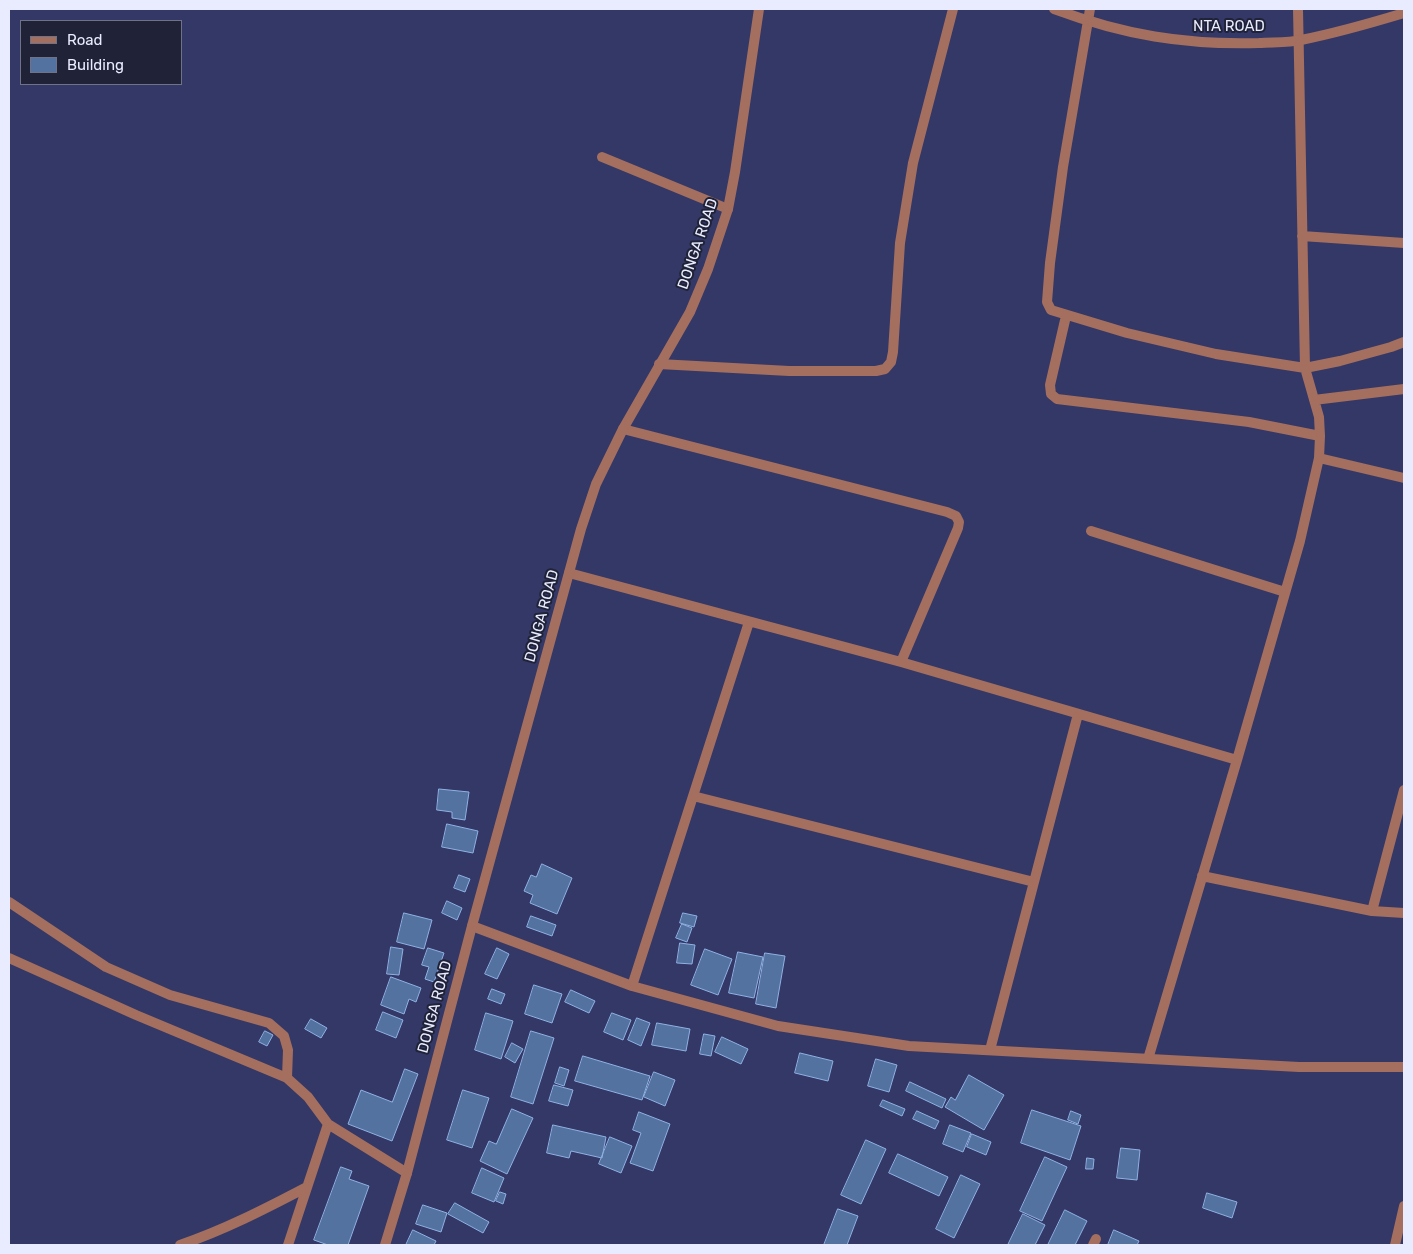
<!DOCTYPE html>
<style>
body{margin:0}
#map{position:relative;width:1413px;height:1254px;overflow:hidden;background:#343867;font-family:Rubik,sans-serif}
canvas{display:block}
.frame{position:absolute;inset:0;border:10px solid #e9ecfe;pointer-events:none}
.legend{position:absolute;left:20px;top:20px;width:162px;height:65px;box-sizing:border-box;background:#202238;border:1px solid #707387;margin:0;padding:6px 9px;list-style:none;font-size:15px;color:#e9ecfe}
.legend li{display:flex;align-items:center;gap:10px;height:25px}
.legend b{width:25px;border:1px solid #707387}
</style>
<div id="map">
<canvas width="1413" height="1254"></canvas>
<div class="frame"></div>
<ul class="legend">
<li><b style="height:6px;background:#a46f5f"></b>Road</li>
<li><b style="height:14px;background:#5372a0"></b>Building</li>
</ul>
</div>
<script>
const context = document.querySelector('canvas').getContext('2d');
context.lineJoin = 'round';
function fill(path, color) { context.fillStyle = color; context.fill(path, 'evenodd'); }
function stroke(path, color, width, dash) { context.strokeStyle = color; context.lineWidth = width; context.lineCap = dash ? 'butt' : 'round'; context.setLineDash(dash || []); context.stroke(path); }
function label(font, color, halo, rows, align = 'center') {
  context.font = font + ' Rubik,sans-serif'; context.lineWidth = 4; context.setLineDash([]); context.textBaseline = 'middle'; context.strokeStyle = halo; context.fillStyle = color; for (const [text, x, y, turn = 0] of rows) {
    context.save(); context.translate(x, y); context.rotate((+turn || 0) * Math.PI / 180); context.textAlign = isNaN(turn) ? turn : align; if (halo) context.strokeText(text, 0, 0); context.fillText(text, 0, 0); context.restore();
  }
}
const building = new Path2D(`
 M439,789l30,3 -4,28 -13,-2v-6l-15,-2z
 M447,824l31,7 -5,22 -31,-6z
 M542,864l30,14 -15,36 -27,-11 3,-8 -9,-4 7,-16 5,2z
 M459,875l11,4 -5,13 -11,-4z
 M447,901l15,7 -5,12 -15,-7z
 M404,913l28,7 -8,29 -27,-7z
 M683,913l14,3 -3,11 -14,-4z
 M531,916l25,9 -4,11 -25,-9z
 M682,924l10,4 -5,14 -11,-4z
 M680,943l15,2 -3,19 -15,-1z
 M391,947l12,2 -4,26 -12,-1z
 M428,948l16,5 -10,29 -9,-3 4,-12 -7,-2z
 M497,948l12,6 -12,25 -12,-5z
 M705,949l27,10 -14,36 -27,-10z
 M738,952l25,5 -9,41 -25,-5z
 M765,953l20,3 -9,52 -20,-4z
 M391,977l30,11 -5,14 -7,-3 -5,15 -23,-9z
 M534,985l28,9 -10,29 -27,-9z
 M492,989l13,5 -4,10 -13,-5z
 M571,990l24,11 -6,12 -24,-11z
 M383,1012l20,8 -7,18 -20,-8z
 M486,1013l27,8 -12,38 -26,-9z
 M612,1013l19,7 -8,20 -19,-8z
 M637,1018l13,5 -9,23 -13,-6z
 M311,1019l16,9 -6,10 -16,-9z
 M657,1023l33,6 -4,22 -34,-6z
 M265,1031l8,4 -6,11 -8,-4z
 M531,1031l23,7 -21,66 -22,-7z
 M704,1034l11,2 -4,20 -11,-2z
 M722,1037l26,12 -7,15 -26,-12z
 M512,1043l11,6 -8,14 -10,-6z
 M800,1053l33,8 -5,20 -33,-8z
 M583,1056l67,20 -8,24 -67,-19z
 M876,1059l21,6 -8,27 -21,-6z
 M560,1067l9,3 -5,16 -9,-3z
 M405,1069l13,5 -26,67 -44,-17 13,-34 31,12z
 M654,1072l21,8 -10,26 -21,-9z
 M969,1075l35,20 -20,35 -39,-23 6,-10 4,3z
 M910,1082l36,17 -4,9 -36,-17z
 M554,1085l19,5 -5,16 -19,-5z
 M463,1090l26,8 -17,50 -25,-8z
 M883,1100l22,9 -3,7 -22,-10z
 M512,1109l21,9 -26,56 -27,-13 9,-20 7,3z
 M1032,1110l49,16 -11,34 -49,-17z
 M917,1111l22,10 -4,8 -22,-10z
 M1071,1111l10,4 -3,9 -10,-4z
 M639,1112l31,12 -17,47 -23,-8 11,-30 -8,-3z
 M553,1125l53,12 -4,21 -31,-7 -2,7 -22,-5z
 M950,1125l21,8 -8,19 -20,-8z
 M972,1134l19,8 -5,13 -19,-8z
 M610,1137l22,9 -11,27 -22,-9z
 M866,1140l20,9 -25,55 -20,-9z
 M1121,1148l19,2 -3,30 -20,-2z
 M898,1154l50,23 -9,19 -50,-23z
 M1045,1157l22,10 -25,54 -22,-10z
 M1087,1158l7,1 -1,10h-7z
 M341,1167l11,4 -3,8 20,7 -21,59h-20l-14,-5z
 M482,1168l22,10 -10,24 -22,-9z
 M961,1175l19,9 -26,54 -18,-9z
 M500,1192l6,2 -3,10 -7,-3z
 M1207,1193l30,9 -5,16 -29,-10z
 M455,1203l34,19 -6,11 -35,-19z
 M423,1205l24,8 -6,19 -25,-8z
 M838,1209l20,7 -11,29h-23z
 M1065,1210l22,11 -12,24h-27z
 M1023,1214l22,11 -10,20h-27z
 M413,1230l23,11 -2,4h-28z
 M1114,1230l25,11 -2,4h-29z`);
fill(building, '#5372a0');
stroke(building, '#8fb1e3', 1);
stroke(new Path2D(`
 M1090,9l-27,158 -13,96 -3,39 4,8 76,23 89,21 89,14 35,-7 51,-14 13,-5
 M602,157l126,52
 M1302,236l102,7
 M1066,316l-16,69 1,9 6,5 192,23 71,14
 M659,364l130,7h87l9,-2 6,-7 2,-10 7,-109 13,-80 40,-154
 M1314,400l90,-11
 M623,429l324,83 9,4 3,6 -1,6 -57,134
 M1319,458l85,20
 M1091,531l194,61
 M569,573l332,89 336,98
 M693,796l341,86
 M1202,876l170,35 32,2
 M9,902l97,65 64,28 99,28 15,13 4,14 -1,28
 M1372,911l32,-121
 M472,926l160,60 146,40 131,20 390,21h105
 M9,958l127,57 151,63 21,19 20,27 79,49
 M632,986l117,-364
 M990,1050l88,-336
 M1148,1059l89,-299 63,-219 19,-83 1,-22 -1,-19 -14,-49 -7,-359
 M180,1245c44,-15 85,-36 127,-58
 M288,1245l40,-121
 M1093,1245l3,-6
 M1395,1245l9,-39`), '#a46f5f', 10);
stroke(new Path2D(`
 M1054,9c70,26 130,36 205,34 14,-1 29,0 42,-3 35,-7 70,-17 103,-27
 M385,1245l22,-72 65,-247 109,-397 15,-45 27,-55 67,-117 18,-43 20,-60 7,-37 24,-163`), '#a46f5f', 10);
label('15px', '#e9ecfe', '#202238', [
 ["NTA ROAD",1229,27],
 ["DONGA ROAD",698,244,-71],
 ["DONGA ROAD",542,616,-75],
 ["DONGA ROAD",435,1007,-75]
]);
</script>
